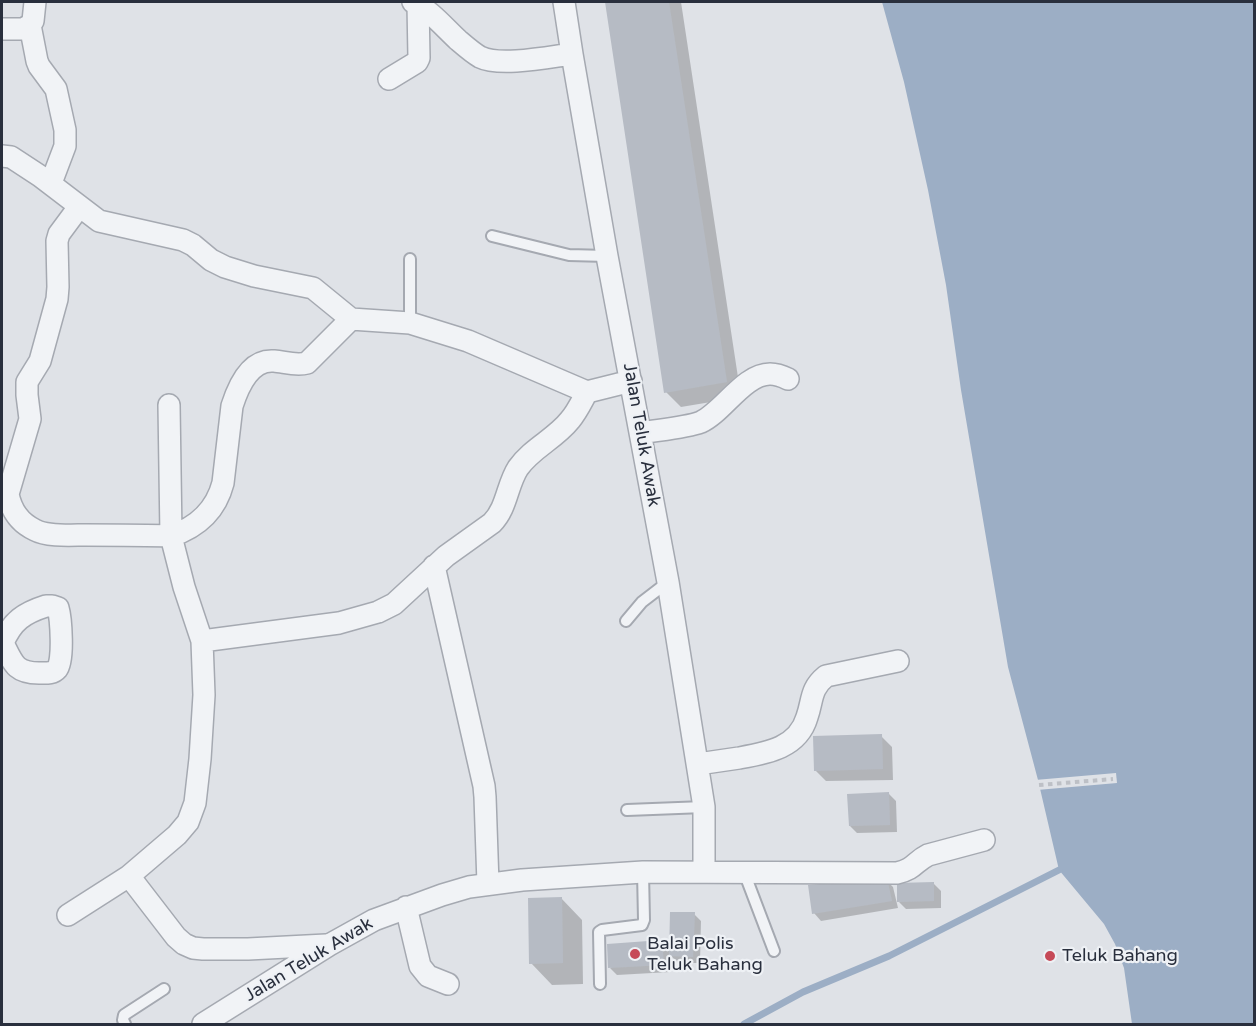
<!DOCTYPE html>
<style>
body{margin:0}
#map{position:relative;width:1256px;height:1026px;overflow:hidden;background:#dfe2e7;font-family:"Varela Round",sans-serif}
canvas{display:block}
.frame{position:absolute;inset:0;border:3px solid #292f3d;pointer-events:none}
</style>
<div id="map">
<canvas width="1256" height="1026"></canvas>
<div class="frame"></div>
</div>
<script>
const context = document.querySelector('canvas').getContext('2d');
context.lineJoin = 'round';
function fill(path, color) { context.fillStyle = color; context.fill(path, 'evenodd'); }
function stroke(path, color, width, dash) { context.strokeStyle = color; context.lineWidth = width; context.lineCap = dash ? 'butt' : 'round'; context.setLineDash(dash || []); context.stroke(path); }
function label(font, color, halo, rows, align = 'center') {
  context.font = font + ' "Varela Round",sans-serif'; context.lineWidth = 4.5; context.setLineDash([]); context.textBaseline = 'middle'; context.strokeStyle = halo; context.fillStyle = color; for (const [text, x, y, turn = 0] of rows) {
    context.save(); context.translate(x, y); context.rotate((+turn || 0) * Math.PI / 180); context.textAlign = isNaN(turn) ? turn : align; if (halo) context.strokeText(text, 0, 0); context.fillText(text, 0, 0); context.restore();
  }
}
fill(new Path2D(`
 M882,2h372v1022h-122l-8,-56 -9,-24 -11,-20 -45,-54 -21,-90 -30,-113 -47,-277 -15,-105 -18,-95 -24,-108z`), '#9caec5');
fill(new Path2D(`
 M1116,773l1,10 -80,7 -2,-10z`), '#dfe2e7');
fill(new Path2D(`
 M606,2h75l60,395 -60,10 -15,-15z
 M881,736l11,11 1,33 -67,1 -11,-11z
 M889,794l7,7 1,31 -40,1 -7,-7z
 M886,880l7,7 5,21 -77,13 -7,-8z
 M933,883l8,8v17l-35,1 -7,-7z
 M561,898l21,22 1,64 -31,1 -21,-22z
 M694,914l7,7 -1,42h-22l-9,-9 1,18 -53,3 -7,-7 52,-27 9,9z`), '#0003');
stroke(new Path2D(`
 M744,1024l59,-32 86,-36 170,-86`), '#9caec5', 7);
fill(new Path2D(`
 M605,2h64l58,380 -63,11z
 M882,734l1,35 -69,2 -1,-35z
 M889,792l1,33 -41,1 -2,-32z
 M887,878l5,23 -80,13 -4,-29z
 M934,882v19l-37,1v-19z
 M562,897l1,66 -34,1 -1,-66z
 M670,912h25l-2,45 -24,-1z
 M662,940l2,25 -56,3 -1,-24z`), '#b6bbc4');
const lane = new Path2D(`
 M492,236l77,19 38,1
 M410,259v64
 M626,621l16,-19 26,-20
 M627,810l77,-3
 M744,872l30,79
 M600,984l-1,-52 3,-2 40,-5 2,-5 -1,-48
 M125,1024l-2,-4 1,-5 40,-26`);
const street = new Path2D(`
 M35,2l-2,19 -3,4 7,36 2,5 17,23 9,41v16l-14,37
 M413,2c18,9 30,24 45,38 7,6 15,13 22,17 20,10 69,0 92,-3
 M564,2l8,52 35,202 61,326 36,225v64
 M2,29h21l7,-4
 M389,79l28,-17 2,-4 -1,-54
 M2,156l9,1 29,19 59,45 84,19 10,5 18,15 14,7 29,9 59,12 38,31 59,4 58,18 119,51 44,-11
 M641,433c17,-3 44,-5 60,-11 22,-10 43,-48 69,-48 6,0 12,2 18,5
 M2,494h6c3,16 12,29 27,36 13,7 37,5 51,5 29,0 57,0 85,1 27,-9 45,-26 52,-53l9,-77c6,-19 18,-47 42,-45 11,1 22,5 33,2l44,-44
 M8,494l22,-75 -3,-24v-13l13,-21 17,-62 1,-12 -1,-46 2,-7 20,-27
 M434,566l50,220 1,11 3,87
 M46,606h6l6,2c3,10 6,53 -1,61 -4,5 -12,4 -18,4 -24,0 -26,-10 -36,-30 9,-22 21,-30 43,-37z
 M202,641l137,-18 39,-11 16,-8 52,-48 46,-33c15,-15 15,-38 26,-55 14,-20 37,-29 52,-48 7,-8 12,-19 17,-28
 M698,764c13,-2 27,-4 41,-6 28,-5 59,-10 68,-41 6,-17 3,-28 19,-41l72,-15
 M129,876l47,61 8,7 9,4 10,1h45l78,-4
 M406,907l14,59 8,10 20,8
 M68,915l61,-39 48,-41 11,-13 7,-19 5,-44 4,-64 -2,-54 -18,-54 -13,-51 -2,-131
 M203,1024l126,-79 45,-25 68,-25 27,-8 53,-7 121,-8 254,1c18,-4 17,-11 31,-18l56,-15`);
stroke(lane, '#a5a9b1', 14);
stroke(street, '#a5a9b1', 24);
stroke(new Path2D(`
 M1039,785l74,-6`), '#bdc0c6', 4, [4.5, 4.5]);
stroke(lane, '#f1f3f6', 10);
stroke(street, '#f1f3f6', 21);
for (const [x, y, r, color] of [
 [635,954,6,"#c64a58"],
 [1050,956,6,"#c64a58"]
]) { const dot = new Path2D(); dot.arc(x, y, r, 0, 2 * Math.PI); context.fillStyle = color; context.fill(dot); stroke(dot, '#eef1f5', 2); }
label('18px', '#292f3d', '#eef1f5', [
 ["Jalan Teluk Awak",641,435,80],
 ["Jalan Teluk Awak",309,960,-31]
]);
label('18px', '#292f3d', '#eef1f5', [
 ["Balai Polis",647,944],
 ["Teluk Bahang",647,965],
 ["Teluk Bahang",1062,956]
], 'left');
</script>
